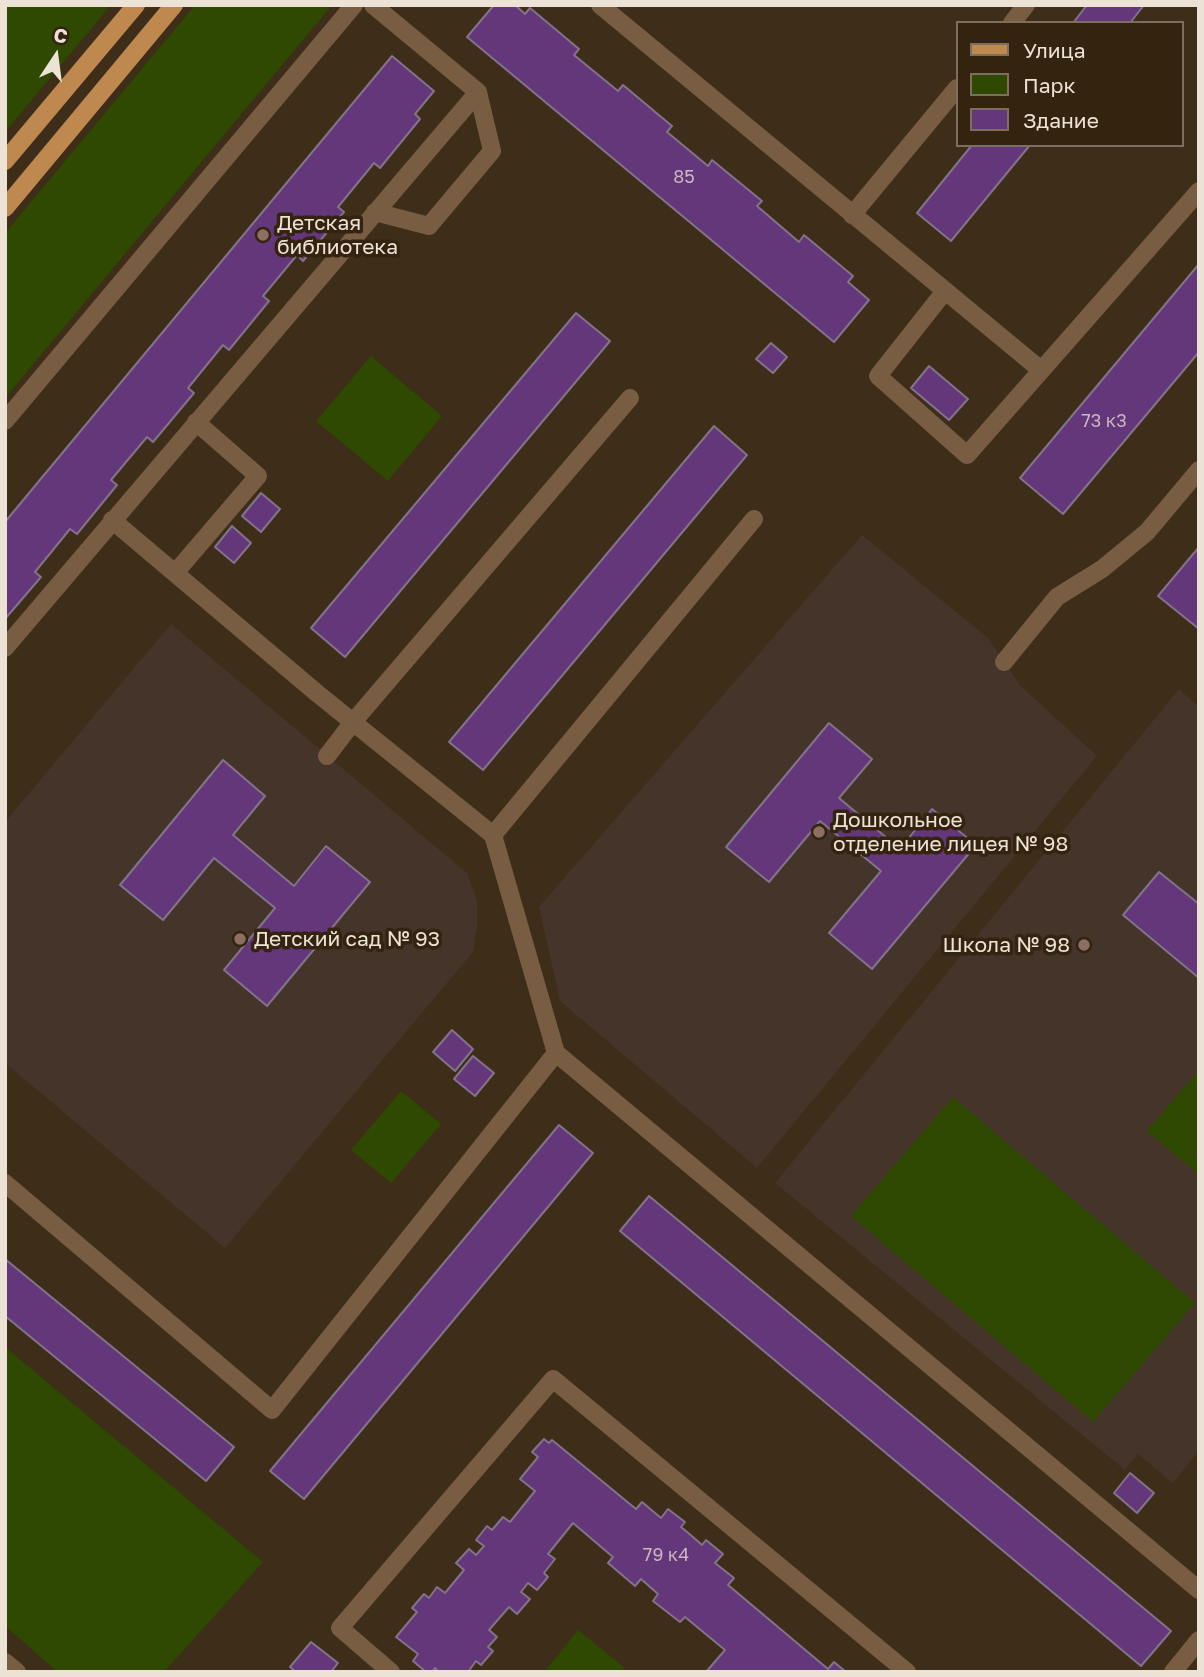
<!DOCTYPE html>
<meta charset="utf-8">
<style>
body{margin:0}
#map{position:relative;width:1204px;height:1677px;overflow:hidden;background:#3d2d19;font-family:"Golos Text",sans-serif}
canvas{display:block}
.frame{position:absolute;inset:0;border:7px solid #ece2d6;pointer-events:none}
.legend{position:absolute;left:956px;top:21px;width:228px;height:126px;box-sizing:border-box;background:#33230f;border:2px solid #7d6f5f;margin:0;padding:9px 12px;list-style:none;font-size:21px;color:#ece2d6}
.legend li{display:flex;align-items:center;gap:14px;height:35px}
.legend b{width:35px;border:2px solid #7d6f5f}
.north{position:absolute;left:21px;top:21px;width:70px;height:70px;-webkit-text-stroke:5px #33230f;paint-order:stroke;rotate:13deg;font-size:19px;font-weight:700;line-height:28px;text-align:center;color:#ece2d6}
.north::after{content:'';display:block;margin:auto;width:24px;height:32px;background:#ece2d6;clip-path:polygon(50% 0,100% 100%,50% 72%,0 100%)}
</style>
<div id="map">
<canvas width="1204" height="1677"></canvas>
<div class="frame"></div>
<ul class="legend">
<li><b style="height:9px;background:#bf884e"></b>Улица</li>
<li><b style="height:19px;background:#2f4900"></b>Парк</li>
<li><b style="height:19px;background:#64367a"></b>Здание</li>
</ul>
<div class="north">С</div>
</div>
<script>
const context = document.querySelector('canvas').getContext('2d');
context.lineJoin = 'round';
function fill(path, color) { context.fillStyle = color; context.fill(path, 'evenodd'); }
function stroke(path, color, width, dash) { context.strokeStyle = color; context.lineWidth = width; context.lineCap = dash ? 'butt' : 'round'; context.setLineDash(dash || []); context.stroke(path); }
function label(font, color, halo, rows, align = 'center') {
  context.font = font + ' "Golos Text",sans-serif'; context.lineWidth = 7; context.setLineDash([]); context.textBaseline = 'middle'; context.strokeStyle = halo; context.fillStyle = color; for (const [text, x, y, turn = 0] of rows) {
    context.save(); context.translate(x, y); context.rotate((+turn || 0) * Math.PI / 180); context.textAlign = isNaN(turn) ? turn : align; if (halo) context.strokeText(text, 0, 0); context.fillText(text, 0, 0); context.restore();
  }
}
fill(new Path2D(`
 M862,535l126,103 32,47 77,71 -340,412 -197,-167 -21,-94z
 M171,624l296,249 10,27v26l-4,26 -248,296 -220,-185v-241z
 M1179,689l20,18v744l-26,32 -35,-29 -13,16 -350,-287z`), '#45342a');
fill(new Path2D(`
 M5,5h106l-106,127z
 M195,5h137l-327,393v-165z
 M371,356l71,60 -54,65 -72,-60z
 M1199,1070v105l-52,-44z
 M401,1091l40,33 -50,59 -40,-33z
 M953,1097l242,206 -102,119 -242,-206z
 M5,1347l258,215 -99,110h-106l-53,-46z
 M578,1630l47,38 -3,4h-74l-2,-2z`), '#2f4900');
const building = new Path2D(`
 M494,5h21l10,9 5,-6 49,41 -5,6 44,36 5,-6 49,41 -5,6 41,34 4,-6 50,41 -5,5 42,36 5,-7 49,41 -5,6 21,18 -35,42 -367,-305z
 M1087,5h57l-14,18h-57z
 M392,56l42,35 -19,23 5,5 -40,49 -6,-5 -36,44 6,5 -41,49 -6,-6 -34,41 6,5 -40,49 -6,-5 -35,43 6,5 -41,49 -6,-5 -36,43 6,5 -40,49 -7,-5 -35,43 6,5 -36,42v-97z
 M972,145h58l-79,96 -34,-28z
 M1199,264v88l-136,162 -43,-36z
 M576,313l34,28 -265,316 -34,-29z
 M771,343l16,14 -14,16 -17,-14z
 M929,366l39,33 -19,21 -38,-32z
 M714,426l33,29 -264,315 -34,-28z
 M261,493l19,16 -19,23 -19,-16z
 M232,526l19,17 -17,20 -19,-16z
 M1199,547v82l-41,-33z
 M829,723l43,36 -33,39 61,51 32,-40 44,36 -104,124 -43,-36 52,-62 -61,-50 -51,61 -43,-35z
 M223,760l42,36 -32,39 61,51 32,-40 44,36 -103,124 -43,-36 51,-62 -61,-50 -51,62 -43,-35z
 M1159,872l40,32v74l-76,-63z
 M452,1030l21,19 -18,22 -22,-19z
 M473,1056l21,17 -19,23 -21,-17z
 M559,1125l34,28 -289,346 -34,-28z
 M649,1196l522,435 -30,35 -521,-435z
 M5,1259l229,188 -28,34 -201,-165z
 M544,1439l5,4 3,-3 84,69 6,-7 19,16 7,-9 17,13 -4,5 12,10 9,8 4,-5 17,14 -8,9 19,15 -6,7 100,84 6,-7 12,10h-140l19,-22 -40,-33 -5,5 -27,-21 5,-7 -17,-15 -6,7 -27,-23 5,-6 -40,-34 -25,31 7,5 -11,14 4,4 -11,13 -9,-7 -7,9 9,7 -13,15 -8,-7 -20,23 8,7 -9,10 5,4 -12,14 -5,-4 -8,11h-29l-4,-4 -3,4h-6l-13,-11 5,-7 -22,-17 21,-25 -5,-4 12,-14 5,4 8,-11 8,6 19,-23 -8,-7 13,-14 7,6 8,-9 -8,-6 11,-14 5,4 11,-13 7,5 25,-31 -15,-12 18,-22 -6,-5z
 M1130,1473l24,20 -17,20 -23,-20z
 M311,1642l27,21 -7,9h-35l-6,-5z`);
fill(building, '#64367a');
stroke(building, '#82738a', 2);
stroke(new Path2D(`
 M600,5l441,365
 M1012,23l14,-18
 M375,212l54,14 63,-75 -14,-59
 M852,215l105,-127
 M945,291l-67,85 89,79 232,-264
 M5,421l349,-416
 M112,520l206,174 175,141 63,218
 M175,573l83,-97 -62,-54
 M5,648l473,-556 -105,-87
 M1004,662l53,-65 45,-28 45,-37 52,-62
 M327,756l26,-34 277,-324
 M493,835l261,-316
 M5,1183l267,227 284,-357 643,537
 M5,1662l12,10
 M391,1672l-51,-44 213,-249 354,293
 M1173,1672l26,-32`), '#785d43', 18);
stroke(new Path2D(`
 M5,161l131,-156
 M5,208l169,-203`), '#bf884e', 18);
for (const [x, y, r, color] of [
 [263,235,7,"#8d6e63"],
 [819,832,7,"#8d6e63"],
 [240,939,7,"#8d6e63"],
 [1084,945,7,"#8d6e63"]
]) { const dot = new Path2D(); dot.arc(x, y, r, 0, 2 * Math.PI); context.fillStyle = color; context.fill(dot); stroke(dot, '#33230f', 2.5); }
label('18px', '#cab7bf', null, [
 ["85",684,177],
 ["73 к3",1104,421],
 ["79 к4",666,1555]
]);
label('21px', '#ece2d6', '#33230f', [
 ["Детская",277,223],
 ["библиотека",277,247],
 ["Дошкольное",833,820],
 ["отделение лицея № 98",833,844],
 ["Детский сад № 93",254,939],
 ["Школа № 98",1070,945,"right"]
], 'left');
</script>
